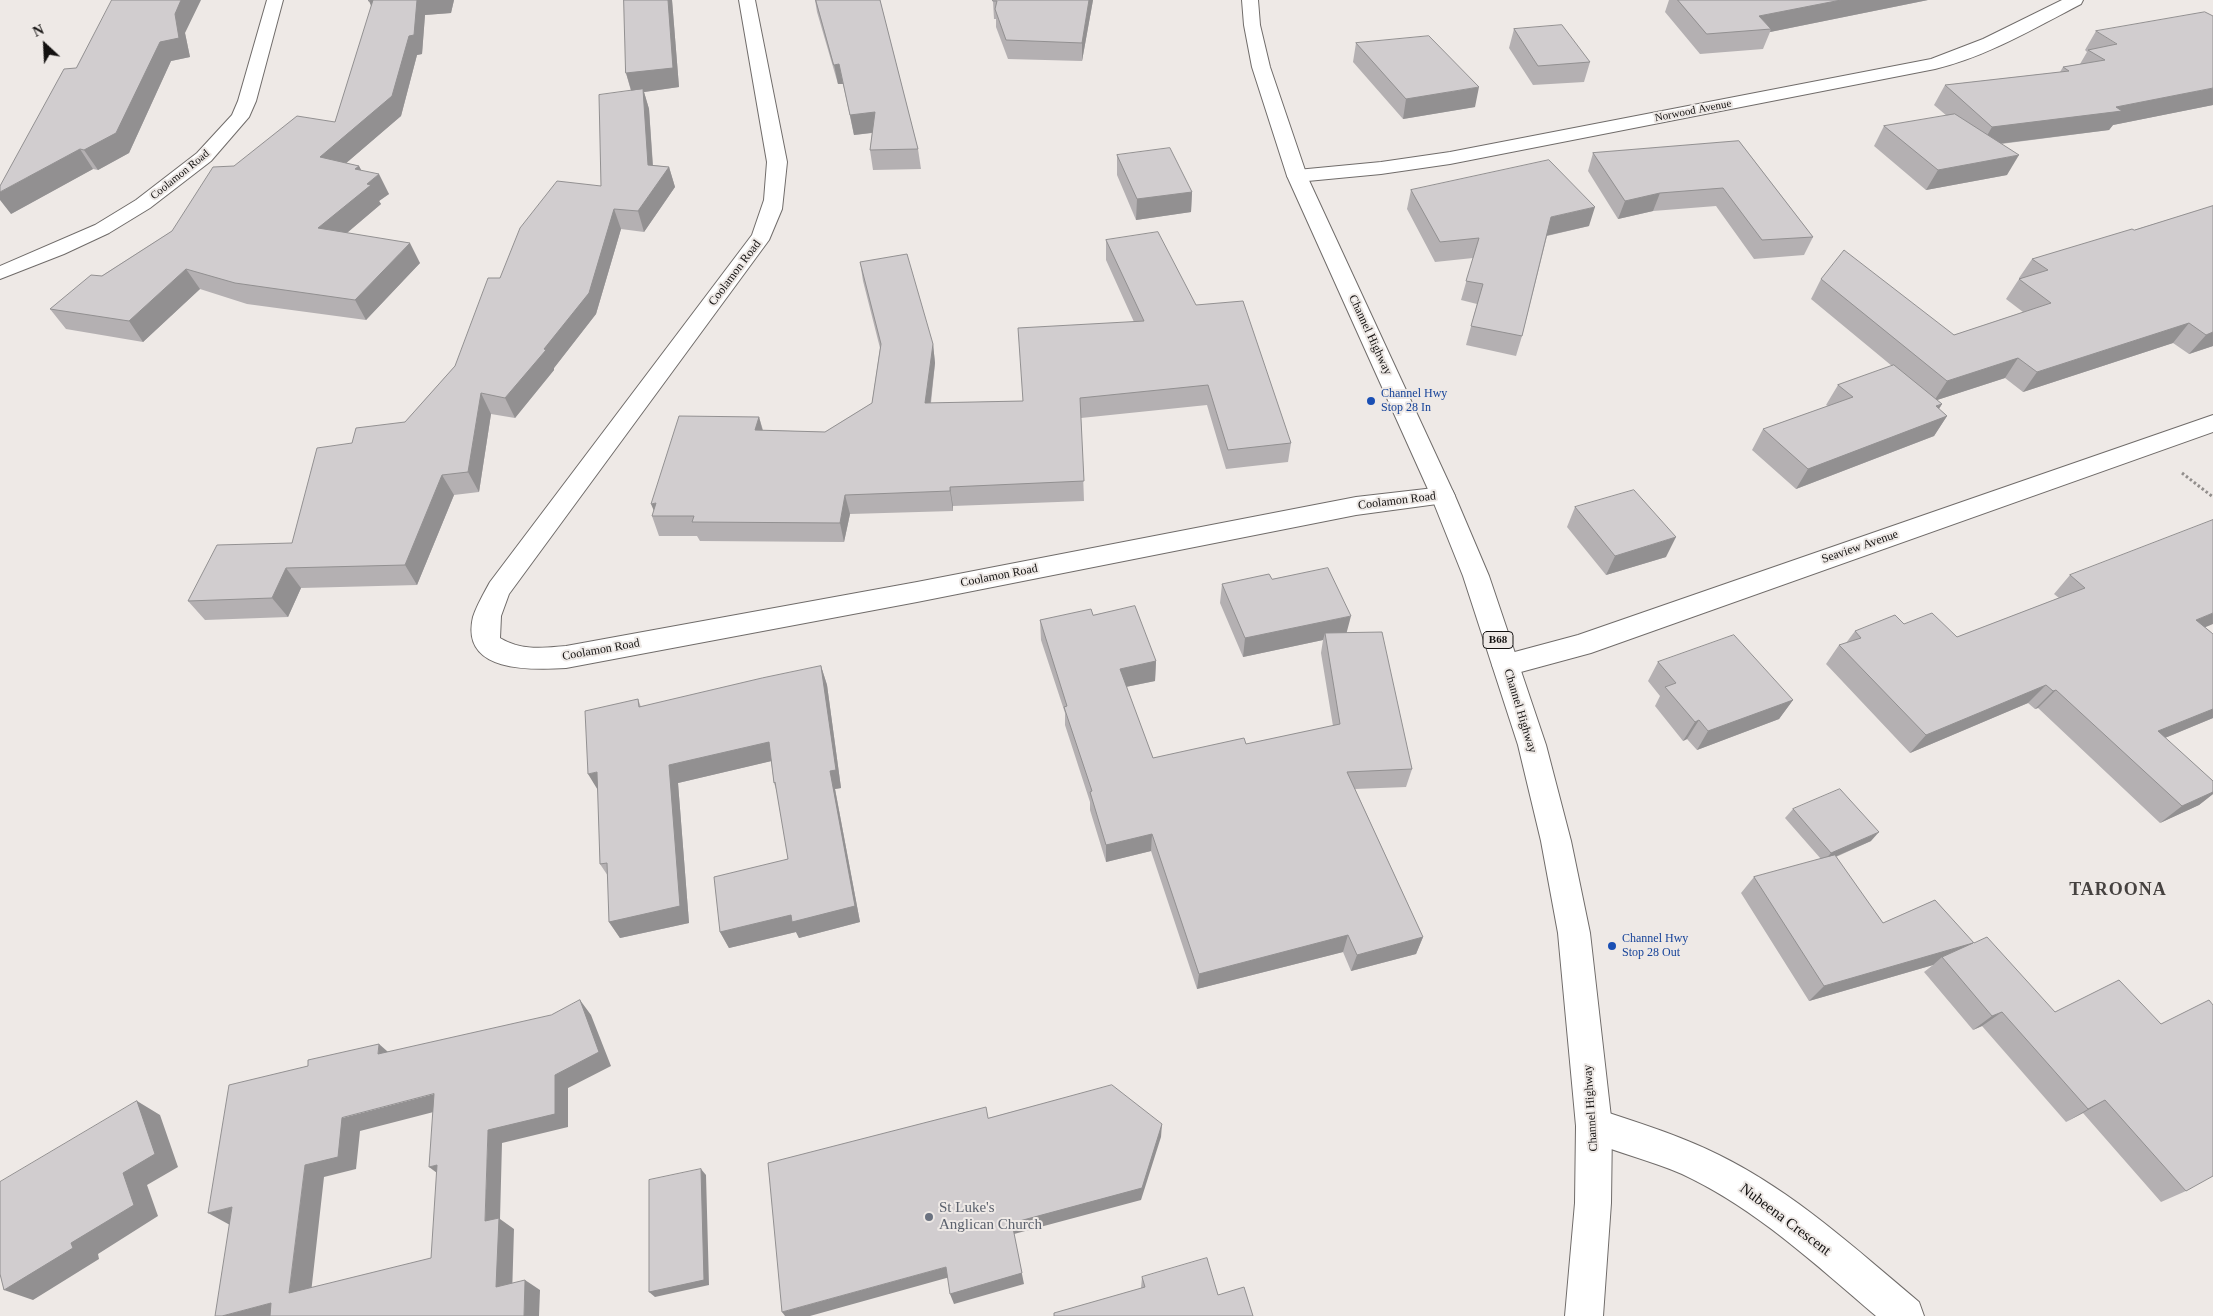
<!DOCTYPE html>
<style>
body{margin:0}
#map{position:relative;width:2213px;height:1316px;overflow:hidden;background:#eee9e6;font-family:Georgia,serif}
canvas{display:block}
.north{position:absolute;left:20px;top:20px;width:50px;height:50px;-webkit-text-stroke:4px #eee9e6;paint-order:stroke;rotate:335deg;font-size:14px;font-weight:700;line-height:20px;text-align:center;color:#141211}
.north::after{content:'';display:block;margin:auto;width:18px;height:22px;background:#141211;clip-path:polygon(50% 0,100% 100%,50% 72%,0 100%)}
</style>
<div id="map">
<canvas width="2213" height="1316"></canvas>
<div class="north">N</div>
</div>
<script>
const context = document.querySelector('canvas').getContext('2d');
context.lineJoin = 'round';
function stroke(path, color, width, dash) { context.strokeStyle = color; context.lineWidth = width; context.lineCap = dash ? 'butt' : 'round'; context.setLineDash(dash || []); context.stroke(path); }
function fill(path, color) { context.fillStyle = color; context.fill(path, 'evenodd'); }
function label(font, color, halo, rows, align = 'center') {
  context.font = font + ' Georgia,serif'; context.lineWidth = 4; context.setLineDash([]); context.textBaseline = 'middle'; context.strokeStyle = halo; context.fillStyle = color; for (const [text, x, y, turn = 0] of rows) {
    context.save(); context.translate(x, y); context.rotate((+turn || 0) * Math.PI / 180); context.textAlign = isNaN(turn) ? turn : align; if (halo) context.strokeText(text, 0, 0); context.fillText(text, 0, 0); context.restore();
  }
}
const minor = new Path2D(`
 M267,0h16l-27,101 -7,16 -38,44 -61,47 -41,25 -45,21 -64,25v-13l95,-41 41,-25 61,-47 35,-38 6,-14z
 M739,0h16l32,162 -5,47 -13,31 -260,354 -8,22 -1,22c22,13 42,10 66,8l351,-64 439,-85 87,-10 9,3 3,6 -3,6 -96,13 -439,87 -351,66c-35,2 -106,5 -93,-51 4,-12 11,-24 17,-35l262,-347 12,-35 3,-38z
 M2062,0h21l-2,4c-46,24 -95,53 -146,65l-485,95 -69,10 -84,8 -7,-2 -3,-4 3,-4 7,-2 84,-8 69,-10 481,-93 52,-20z
 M2213,415v17l-622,221 -85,23 -10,-3 -4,-8 4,-8 82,-22z
 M1594,1108c42,14 85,27 125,47 75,37 137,94 200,147l5,14h-48c-61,-52 -121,-108 -194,-142 -32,-14 -68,-22 -100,-36l-6,-12 6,-12z`);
const major = new Path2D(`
 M1242,0h16l2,25 10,42 37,109 148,320 34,80 57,169 25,96 19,92 22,193 -1,77 -8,113h-38l10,-113 1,-77 -18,-193 -17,-92 -23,-96 -55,-169 -32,-80 -144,-320 -35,-109 -8,-42z`);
stroke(minor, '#706c6a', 2);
stroke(major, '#706c6a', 2);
stroke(new Path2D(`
 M2182,473l31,24`), '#928e8c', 3, [2.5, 2.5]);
fill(minor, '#fff');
fill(major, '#fff');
fill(new Path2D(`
 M369,0h85l-3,13 -26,2 -3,39 -5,1 -16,61 -55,47 13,3 2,4 28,24 -10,7 2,3 -34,29 73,30 -54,57 -119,-16 -47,-15 -57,53 -77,-13 -16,-20 122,-78 62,-65 101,-44 37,-116z
 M624,0h48l7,87 -35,5 5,17 4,56 16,2 6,20 -31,45 -23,-3 -25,85 -42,54v2l-39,48 -24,-4 -12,78 -25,3 -37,90 -116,3 -13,29 -83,3 -17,-19 104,-58 60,-100 53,-21 50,-56 45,-88 101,-92 30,-95 -5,-18z
 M815,0h65l38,149 3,20 -48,1 -3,-20 2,-17 -18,2 -11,-51h-5l-21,-72z
 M1093,0l-11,61 -74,-2 -12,-32v-8h-2l-1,-18z
 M1669,0h259l-158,32 -7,17 -63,5 -35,-42z
 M1514,29l76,33 -6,20 -51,3 -24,-37z
 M2096,31l117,74 -100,20 -4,5 -108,14 6,31 -81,15 -52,-44 10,-20 63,-10 -13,-11 11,-20 115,-13 3,-5 17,-3 7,-12 -2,-2z
 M185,33l5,24 -19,4 -42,92 -31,17 -5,-1 -82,45 65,-146z
 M1356,43l119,64 -72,12 -50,-57z
 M1739,141l74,96 -9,18 -50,4 -38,-53 -63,5 -35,8 -30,-48 5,-18z
 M1117,155l75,37 -1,20 -55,8 -19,-45z
 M1411,190l178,36 -42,10 -25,100 -6,20 -50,-11 11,-41 -16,-4 12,-42 -38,4 -28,-53z
 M2213,206v140l-24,8 -16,-11 -150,49 -18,-14 -68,22 5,4 -3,5 8,7 -13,20 -138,53 -44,-39 11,-21 65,-23 -2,-1 12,-20 54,-19 -81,-67 10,-20 133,56 69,-23 -17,-13 13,-20v-1l13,-19 102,-29z
 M1106,240l90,65 95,138 -3,19 -62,7 -19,-64 -126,13 3,83 -131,5v5l-103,3 -6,28 -144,-1 -3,-5h-38l-7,-20 107,-99 4,13 62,2 47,-29 8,-55 -17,-67 -3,-19 73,82 2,19 -4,40 92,-2 111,-79 -28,-62z
 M1575,507l91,50 -60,18 -39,-48z
 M2070,575l135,52 8,7v84l-48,20 48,43v13l-14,11 -39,18 -122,-115 -3,1 -7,-6 -118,50 -84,-89 13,-19 7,-2 9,-12 49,-7 53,13 102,-39 -5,-4z
 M1272,579l75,54 65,136 -6,18 -51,2 68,148 -7,17 -65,17 -8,-19 -146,37 -46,-138 -45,11 -16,-52v-8l-25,-77v-12l-24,-73 -1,-20 53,-5 63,46 -1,20 -29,6 27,71 93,-14 87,-18 -12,-73 2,-13 -80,17 -23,-54 2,-19z
 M1658,662l135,38 -14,19 -82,31 -10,-11 -4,2 -28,-35 5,-10 -12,-15z
 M821,666l6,19 14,103 -6,1 25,133 -61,16 -3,-6 -67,16 -9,-16 68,-73 -11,-67 -3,-9 -3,-22 -93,22 11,140 -69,15 -11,-16 -1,-46 -8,-12 -2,-74 40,-91 3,8z
 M1793,809l78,32 -35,16 47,66 52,-23 251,291 -25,11 -78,-89 -17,9 -84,-96 -9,4 -49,-58 9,-7 -124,36 -68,-108 13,-16 67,-18 -36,-41z
 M1142,1277l76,18 -77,-7z`), '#b4b0b2');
fill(new Path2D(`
 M181,0h20l-16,33 5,24 -19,4 -42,92 -31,17 -14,-20 76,-108z
 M373,0l4,20 -8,-19z
 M417,0h37l-3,13 -26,2 -3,39 -5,1 -16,61 -71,61 -10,-20z
 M668,0h4l7,87 -35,5 5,17 5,76 -6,-20 -16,-72 -6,-20z
 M1089,0h4l-11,61v-18z
 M1841,0h87l-158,32 1,-3 -12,-13z
 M839,64l4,20h-5l-4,-19z
 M1479,87l-4,20 -72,12 3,-20z
 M2213,88v17l-100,20 -4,5 -128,16 11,-19 124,-20z
 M875,112l3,20 -24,3 -4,-20z
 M80,149l13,20 -82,45 -11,-14v-8z
 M2019,155l-12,20 -81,15 12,-20z
 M359,166l9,17 11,-9 10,20 -10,7 2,3 -52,44 -11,-20 37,-59z
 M669,167l6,20 -31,45 -6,-21z
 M1192,192l-1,20 -55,8 1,-21z
 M1660,193l-7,18 -35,8 7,-18z
 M1595,207l-6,19 -44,10 6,-19z
 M614,209l7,20 -25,85 -42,54v2l-39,48 -10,-20 39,-49z
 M410,243l10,20 -54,57 -11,-20z
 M186,269l14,20 -57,53 -14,-21z
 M2189,323l-16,20 -150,49 14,-20z
 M2213,332v14l-24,8 17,-19z
 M933,344l2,19 -7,60 -3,-20z
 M2018,358l-13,20 -71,23 13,-20z
 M481,393l10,21 -12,78 -11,-20z
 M1942,404l-12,18 17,-6 -13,20 -138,53 12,-20z
 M759,417l5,19 -9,-6z
 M442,475l12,20 -37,90 -12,-20z
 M950,487l3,19v5l-3,-20z
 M845,495l5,19 -6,28 -4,-19z
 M656,503v13l-5,-12z
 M1676,537l-10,20 -60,18 9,-19z
 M286,568l15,20 -13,29 -16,-19z
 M2213,613v11l-36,15 19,-19z
 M1351,616l-5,19 -21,-2 -2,7 -80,17 2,-19z
 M1156,661l-1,20 -35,7v-19z
 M821,666l6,19 14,103 -6,1 25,133 -61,16 -3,-6 -67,16 -9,-16 71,-17 39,-144z
 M2046,685l-18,18 -118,50 16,-18z
 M2056,690l-18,18 -3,1 18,-18z
 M1793,700l-14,19 -82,31 11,-19z
 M2213,709v9l-75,31 20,-18z
 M1699,720l-12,19 -4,2 12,-19z
 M769,742l7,18 -98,23 11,140 -69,15 -11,-16 60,-157z
 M597,772l2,20 -11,-18z
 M2213,792v2l-14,11 -39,18 22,-17z
 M1879,832l-8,9 -48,21 8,-9z
 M1152,834l-1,17 -45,11v-17z
 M1348,935l-5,17 -146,37 2,-15z
 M1423,937l-7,17 -65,17 6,-16z
 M1973,943l-31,14 -9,8 -124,36 15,-15z
 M580,1000l11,15 20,51 -43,22v39l-66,16 -2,76 14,10 -2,67 -16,-9 -11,-66 3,-91 67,-55z
 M2002,1012l-20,14 -9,4 19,-14z
 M379,1044l16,14 -17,-4z
 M434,1094l15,14 -89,23 -4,38 -32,8 -14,125 -21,-9 16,-128 37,-47z
 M2105,1100l-22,13 -17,9 22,-13z
 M137,1101l23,14 18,52 -31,18 11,31 -60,38 1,5 -66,41 -29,-10 67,-47 52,-70z
 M1162,1124l-1,13 -20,63 -127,34 10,50 -70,20 -4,-10 62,-71z
 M437,1165l8,14 -16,-12z
 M701,1169l5,6 3,110 -54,12 -6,-5z
 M232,1207l-2,18 -22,-12z
 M946,1267l4,10 -140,39h-25l-3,-4z
 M525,1280l15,10 -1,26h-15z
 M271,1303l8,13h-57z`), '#929091');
const building = new Path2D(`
 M112,0h69l-6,14 4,24 -19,4 -44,91 -32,17 -4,-1 -80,43v-6l64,-117 12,-1z
 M369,0h48l-3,35 -5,1 -17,60 -72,61 39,9 -4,3 24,5 -12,10 4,1 -53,43 92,15 -55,57 -120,-17 -49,-14 -57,52 -79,-12 41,-34 11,1 70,-45 41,-64 21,-1 63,-50 38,6 38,-122 -4,1z
 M624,0h44l5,68 -47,5z
 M816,0h64l38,149 -48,1 5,-38 -25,3 -11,-51 -5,1z
 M993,0h96l-7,43 -76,-3 -11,-31 2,-8h-4z
 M1678,0h163l-82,16 12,13 -64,5z
 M2205,12l8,4v72l-97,19 6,4 -130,16 -47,-42 124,-14 -6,-4 42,-7 -17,-10 29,-6 -21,-13z
 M1562,25l28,37 -52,4 -24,-37z
 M1429,36l50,51 -73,12 -50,-56z
 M643,89l5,76 21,2 -31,44 -24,-2 -25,84 -45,56 2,1 -41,48 -24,-5 -13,79 -26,3 -37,90 -119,3 -14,30 -84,3 29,-56 75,-2 25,-95 35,-5 4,-15 49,-6 50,-56 33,-88h12l20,-50 37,-47 44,5 -2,-91z
 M1955,114l64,41 -81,15 -54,-44z
 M1739,141l74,96 -51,3 -39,-52 -63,5 -35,8 -32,-48z
 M1170,148l22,44 -55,7 -20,-44z
 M1549,160l46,47 -44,10 -29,119 -51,-10 12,-42 -17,-3 13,-43 -39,4 -29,-52z
 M2213,206v126l-7,3 -17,-12 -152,49 -19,-14 -71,23 -126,-102 23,-29 110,85 97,-32 -32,-24 29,-9 -16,-11 100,-30 2,1z
 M1158,232l38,73 47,-4 48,142 -63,7 -20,-65 -128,13 4,83 -134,6v4l-105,4 -5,28 -148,-1 2,-6h-42l4,-13 -5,1 28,-88 80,1 -4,13 70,2 47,-29 9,-59 -21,-82 47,-8 26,90 -8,59 98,-2 -5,-73 126,-7 -38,-81z
 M1894,365l48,39 -6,2 11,10 -139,53 -45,-40 90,-32 -15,-12z
 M1634,490l42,47 -61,19 -40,-49z
 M2213,520v93l-17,7 17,14v75l-55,22 55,50v11l-31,14 -126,-116 -3,1 -7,-6 -120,50 -87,-90 22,-7 -6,-7 40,-16 9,9 28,-11 25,24 128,-49 -15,-13z
 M1328,568l23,48 -106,22 -23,-54 47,-10 3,5z
 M1135,606l21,55 -36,8 33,89 91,-20 2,6 94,-20 -15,-91 57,-1 30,137 -65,3 76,165 -66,18 -9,-20 -149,39 -47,-140 -46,11 -16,-53 2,-1 -28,-84 3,-1 -27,-86 51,-11 2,6z
 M1734,635l59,65 -85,31 -9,-11 -4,2 -30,-35 11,-4 -18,-21z
 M821,666l15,104 -6,1 25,135 -63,16 -1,-7 -71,17 -6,-55 74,-18 -13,-77 -1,1 -5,-41 -100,23 11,141 -71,16 -2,-59 -7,1 -3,-92 -9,2 -3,-63 53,-12 1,8 123,-29z
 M1840,789l39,43 -48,21 -38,-44z
 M1835,855l48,68 52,-23 39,43 13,-6 68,75 64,-32 42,44 48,-24 4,5v171l-27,15 -81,-91 -17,9 -86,-97 -10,4 -50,-59 31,-14 -149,43 -70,-109z
 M580,1000l19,52 -44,23v39l-67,16 -3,91 14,-3 -3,69 29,-7 -1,36h-254l1,-13 -49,13h-7l17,-109 -24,6 21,-128 79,-19v-6l71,-16 -1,10 173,-39zM434,1094l-5,73 8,-2 -6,93 -142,35 16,-128 33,-8 4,-39z
 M1112,1085l50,39 -20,64 -130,35 10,50 -72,21 -4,-27 -164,45 -14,-149 218,-56 2,11z
 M137,1101l18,53 -32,19 11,32 -63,38 2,5 -69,42 -4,-16v-92z
 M701,1169l3,111 -55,12v-112z
 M1207,1258l11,37 26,-8 9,29h-199v-3l91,-26 -3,-10z`);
fill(building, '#d1cdcf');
stroke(building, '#929091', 1);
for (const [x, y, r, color] of [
 [1371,401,5,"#1a4fb4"],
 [1612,946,5,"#1a4fb4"],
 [929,1217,5,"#6b7280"]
]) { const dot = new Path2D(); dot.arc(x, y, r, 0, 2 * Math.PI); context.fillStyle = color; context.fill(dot); stroke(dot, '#eee9e6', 2); }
label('11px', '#141211', '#eee9e6', [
 ["Norwood Avenue",1693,111,-11],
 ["Coolamon Road",180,175,-39]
]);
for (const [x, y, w] of [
 [1498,640,30]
]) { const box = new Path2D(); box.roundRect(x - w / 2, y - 8.5, w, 17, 4); context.fillStyle = '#eee9e6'; context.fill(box); stroke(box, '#141211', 1); }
label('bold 11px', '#141211', null, [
 ["B68",1498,640]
]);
label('12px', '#141211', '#eee9e6', [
 ["Coolamon Road",735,273,-53],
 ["Channel Highway",1370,335,65],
 ["Coolamon Road",1397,501,-7],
 ["Seaview Avenue",1860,547,-19],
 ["Coolamon Road",999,576,-11],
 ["Coolamon Road",601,650,-10],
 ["Channel Highway",1520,711,73],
 ["Channel Highway",1591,1108,-94]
]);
label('12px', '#164399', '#eee9e6', [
 ["Channel Hwy",1381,394],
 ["Stop 28 In",1381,408],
 ["Channel Hwy",1622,939],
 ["Stop 28 Out",1622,953]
], 'left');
label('15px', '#5b616d', '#eee9e6', [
 ["St Luke's",939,1208],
 ["Anglican Church",939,1225]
], 'left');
label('15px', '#141211', '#eee9e6', [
 ["Nubeena Crescent",1785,1220,37]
]);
context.letterSpacing = '1px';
label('bold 18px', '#464240', '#eee9e6', [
 ["TAROONA",2118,890]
]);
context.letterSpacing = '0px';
</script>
